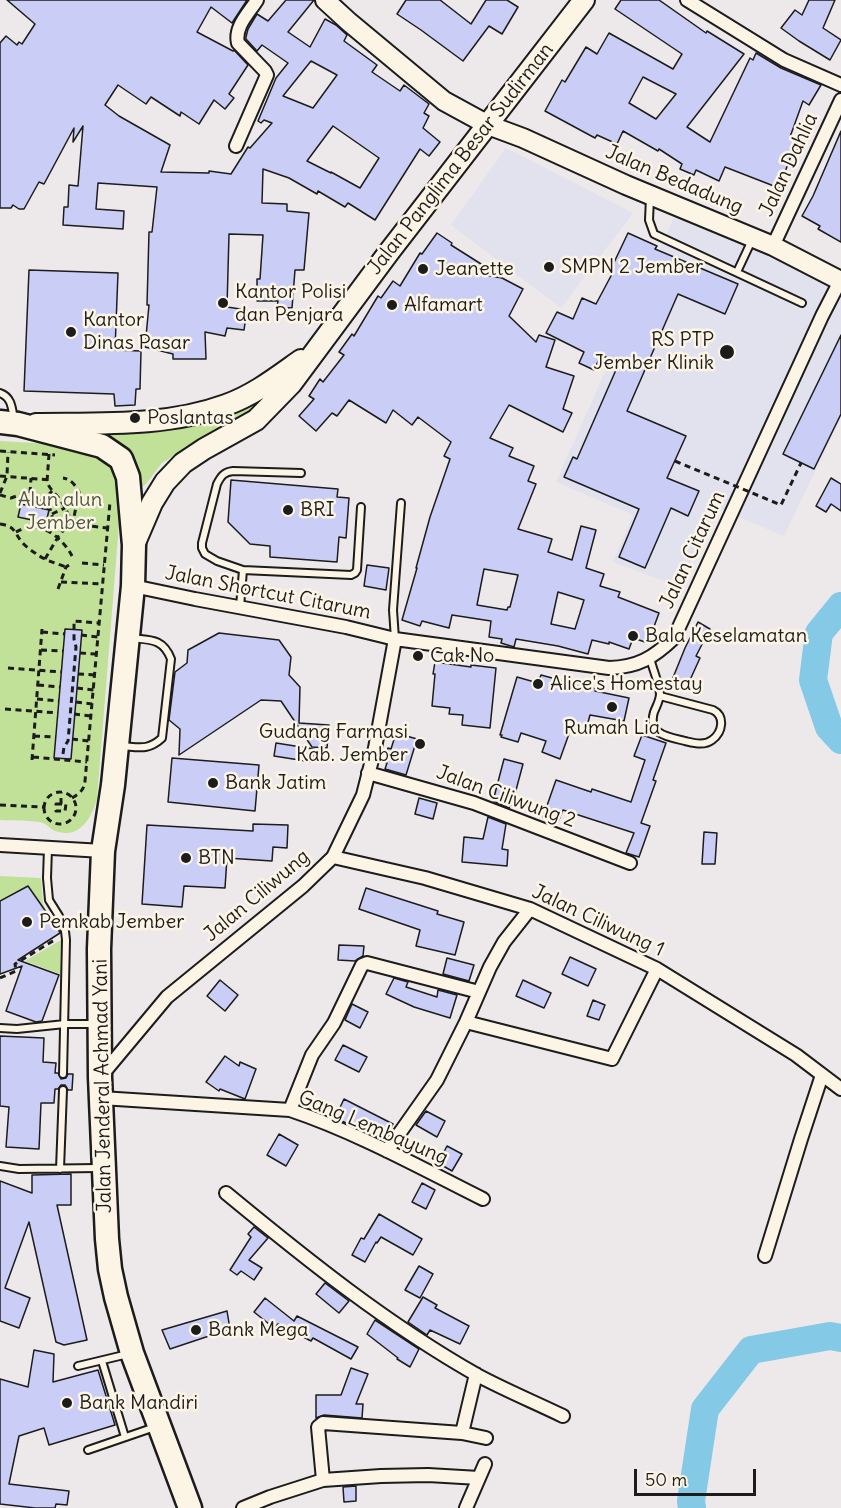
<!DOCTYPE html>
<html>
<head>
<meta charset="utf-8">
<style>
	body { margin:0 }
	#map { position:relative; width:841px; height:1508px; overflow:hidden; background:#ede9ea; font-family:Delius,sans-serif }
	canvas { display:block }
	.scale { position:absolute; left:634px; top:1469px; width:122px; height:27px; box-sizing:border-box; border:3px solid #1c1c1c; border-top:0; padding-left:8px; font-size:18px; line-height:21px; white-space:nowrap; color:#1c1c1c; -webkit-text-stroke:4px #fcf5e5; paint-order:stroke }
</style>
</head>
<body>
<div id="map">
<canvas width="841" height="1508"></canvas>
<div class="scale">50 m</div>
</div>
<script>
const context = document.querySelector('canvas').getContext('2d');
context.lineJoin = 'round';
function fill(path, color) { context.fillStyle = color; context.fill(path, 'evenodd'); }
function trace(path, color, width, dash) { context.strokeStyle = color; context.lineWidth = width; context.lineCap = dash ? 'butt' : 'round'; context.setLineDash(dash || []); context.stroke(path); }
function label(font, color, halo, rows, align = 'center') {
  context.font = font + ' Delius,sans-serif'; context.lineWidth = 5; context.setLineDash([]); context.textBaseline = 'middle'; context.strokeStyle = halo; context.fillStyle = color; for (const [text, x, y, turn = 0] of rows) {
    context.save(); context.translate(x, y); context.rotate((+turn || 0) * Math.PI / 180); context.textAlign = isNaN(turn) ? turn : align; if (halo) context.strokeText(text, 0, 0); context.fillText(text, 0, 0); context.restore();
  }
}
fill(new Path2D(`
	M506,148L633,213L561,308L451,225Z
	M674,217L841,287V417L784,536L716,508L680,587L613,562L633,515L556,482Z`), '#e2e1ee');
fill(new Path2D(`
	M270,393L263,404L168,459L162,463L146,484L143,486L86,429L161,432L231,415L261,399Z
	M0,441L51,444L104,458L115,470L120,485L121,499L97,799C92,817 80,838 59,832C52,831 48,825 43,823C36,820 9,821 0,820Z
	M0,876L41,878L43,903L45,910L27,886L0,901Z
	M61,940L60,974L25,961Z`), '#c1e098');
trace(new Path2D(`
	M841,606L819,633L813,680L829,727L841,740
	M692,1508L691,1501L705,1409L751,1350L830,1336L841,1338`), '#84c9e5', 28);
const building = new Path2D(`
	M7,0H247L232,23L211,7L197,32L233,51L234,50L248,65L229,94L234,98L225,109L214,100L199,124L181,112L180,116L151,97L146,104L118,85L105,105L119,116L170,145L161,172L209,173V171L231,174L248,147L250,148L272,123L264,120L261,123L258,121L276,78L288,63L262,45L257,51L246,39V37L248,29L257,14L268,21L286,0H314L288,32L310,47L325,19L336,25L347,35L344,41L377,65L372,72L400,91L404,85L429,104L424,113L429,116L423,128L440,142L429,156L420,149L375,220L348,203L345,207L318,191L317,194L289,178L263,169L262,203L287,204V211L309,213L304,270H295L292,308L277,307L278,301H257V279H260L263,235L229,234L227,307L247,310L244,330L227,328L225,336L205,332L206,359H173V354L145,347L149,305H147L149,232H152L157,187L98,183L96,209L124,211L123,229L63,225L64,207H68L69,185L78,186L83,126L73,142L74,128L44,184L39,182L24,209H19L13,205L11,208H0V43L6,36L17,45L19,42L22,44L35,24ZM311,61L337,75L313,108L283,96ZM333,126L379,158L360,188L331,172V173L307,161Z
	M406,0H440L471,24L486,0H507L518,7L502,34L489,26L463,61L421,30L397,14Z
	M621,0H659L706,33L707,31L744,54L687,127L710,142L750,58L753,60L756,53L781,68L821,85L809,105L803,101L790,137L801,141L794,158L791,156L779,188L725,167L719,181L696,170L694,175L680,169L682,164L659,149L658,151L623,131L617,144L597,135L595,138L545,111L562,80L565,82L586,47L597,54L609,33L673,69L682,54L615,9ZM643,77L676,94L656,119L629,103Z
	M809,0H835L823,28L841,40L830,60L799,41L781,28L795,10L802,15Z
	M841,131V242L818,229L820,226L802,216L813,196Z
	M437,233L452,243L451,245L489,269L485,275L502,278L523,289L509,316L536,342L539,335L555,340L546,367L574,376L563,409L572,413L563,432L509,405L490,438L513,448L509,456L534,466L528,481L536,484L518,529L552,539L548,552L572,560L581,526L596,530L586,568L604,574L600,586L620,592L618,597L659,613L648,643L633,638L629,649L609,642V644L592,640L588,654L558,646L516,639L514,647L501,643L502,639L489,637L491,621L452,615L449,628L422,621L420,626L402,620L417,568H416L430,517L450,459L444,456L451,442L418,417L412,425L393,410L386,423L349,400L337,416L332,413L316,431L299,416L314,399L309,396L320,379L323,382L344,355L339,352L352,334L354,336L378,296L381,298L393,281L400,286L420,253L422,254ZM484,569L518,575L510,607H508L507,610L477,605ZM558,592L584,600L575,629L551,624Z
	M628,233L657,246L655,249L738,284L725,314L678,294L627,411L686,436L667,478L699,491L688,516L671,508L645,568L619,557L639,509L564,477L573,457L577,459L619,363L601,355L594,370L579,363L584,352L546,333L557,312L573,319L582,298L596,304L612,274L609,273Z
	M29,270L118,273L115,350L141,351L140,389H136L135,405L115,406L114,394L24,391Z
	M841,335V414L814,469L783,454Z
	M831,478L841,484V511L831,504L826,512L816,506Z
	M231,480L338,489L337,497L349,498L346,538L339,537L337,562L270,557V546L250,544L228,522Z
	M21,504L49,510L46,523L18,517Z
	M367,565L389,568L386,590L364,586Z
	M698,622L710,629L696,656L700,658L685,691L670,685L685,648Z
	M65,629L82,630L71,759L54,758Z
	M219,633L279,640L291,657L289,675L300,687L299,723L329,725L327,748L312,747L281,701L261,700L179,755L180,729L169,720L175,672L187,663L188,650Z
	M435,662L471,667V665L496,668L490,728L462,725L463,715L449,714L450,708L432,706L435,674H433Z
	M541,675L563,681V678L584,684L583,685L596,689L595,691L629,698L624,721L590,715L585,734L570,731L560,759L542,752L546,741L521,733L518,742L501,737L502,735H500L517,677L538,683Z
	M396,733L417,739L406,775L385,769L387,763L384,762L388,748L391,749Z
	M642,735L666,743L653,780L656,781L641,823L650,826L639,857L626,853L634,833L563,810L558,822L543,817L556,780L591,792L592,789L631,802L645,760L634,756Z
	M276,743L314,749L312,762L274,756Z
	M172,758L259,765L255,811L168,802Z
	M504,759L523,764L512,805H510L509,808L493,801Z
	M419,798L437,803L433,819L415,814Z
	M488,817L506,824L502,849L508,850L507,866L462,862L464,837L483,839Z
	M253,824L288,825L287,848L273,847L272,861L227,858L225,888L184,886L182,907L142,904L147,825L253,831Z
	M704,832L717,833L715,864H702Z
	M28,886L58,929L60,933L18,960L59,975L42,1021L36,1022L6,1011L22,966L0,974V901Z
	M366,888L438,911L437,914L464,922L455,955L416,946L420,930L359,909Z
	M339,945L364,946L363,956L355,961L338,960Z
	M570,957L596,969L588,986L562,974Z
	M447,958L474,965L469,981L443,974Z
	M394,978L408,982L406,987L437,997L438,990L457,995L450,1018L414,1007L386,994Z
	M220,980L238,995L225,1011L207,996Z
	M523,980L551,993L544,1008L516,996Z
	M593,1000L605,1005L599,1020L587,1016Z
	M352,1004L368,1012L360,1028L345,1020Z
	M0,1036L44,1038L43,1062L56,1063L55,1073H58L61,1079L66,1078L68,1074H73L72,1090H68L65,1085H61L58,1089H55L54,1103H41L39,1149L6,1147L9,1107L0,1106Z
	M343,1045L367,1057L359,1072L335,1060Z
	M225,1056L239,1066L240,1062L256,1069L245,1099L220,1089L219,1091L206,1082Z
	M344,1099L393,1124L384,1140L335,1118Z
	M426,1111L445,1121L437,1137L416,1125Z
	M279,1134L298,1145L286,1166L267,1155Z
	M447,1146L462,1154L452,1171L438,1163Z
	M71,1174V1205H57L87,1340L64,1345L56,1342L29,1222L5,1288L30,1298L19,1328L0,1321V1181L32,1193V1175Z
	M422,1183L435,1190L426,1209L412,1202Z
	M379,1214L422,1239L413,1255L381,1237L377,1243L376,1242L365,1262L352,1255L361,1238L364,1239Z
	M254,1227L268,1238L249,1260L262,1268L254,1280L241,1271L237,1275L230,1270L251,1237L248,1234Z
	M419,1266L433,1274L420,1298L405,1290Z
	M325,1283L349,1301L339,1313L316,1294Z
	M423,1297L437,1305L435,1308L469,1326L460,1344L430,1330L427,1335L408,1322Z
	M265,1298L294,1321L297,1316L358,1347L351,1359L313,1338L311,1341L278,1324L274,1328L254,1312Z
	M227,1311L230,1329L170,1349L162,1330Z
	M375,1320L419,1349L410,1367L397,1359L398,1358L367,1334Z
	M34,1350L54,1354L53,1382L98,1370L115,1425L49,1445L44,1428L19,1436L9,1484L69,1491L67,1505L56,1504L55,1508H35L0,1504V1379L28,1387Z
	M351,1368L368,1374L356,1404H363L362,1418L324,1415L316,1418V1395H341Z
	M356,1486V1501L344,1502L343,1487Z`);
fill(building, '#cacef6');
trace(building, '#1c1c1c', 1.5);
const lane = new Path2D(`
	M650,198L649,220L654,234L802,303
	M737,272L752,240
	M0,393C12,397 12,409 14,420
	M301,473L233,471C224,472 221,476 217,484L202,543V548L205,554L217,561L243,570L351,575L355,573L357,570L361,507
	M240,607L243,570
	M395,639L393,610L401,503
	M650,658C653,670 659,683 660,694C660,700 656,707 654,712C647,735 669,737 685,741C694,743 704,746 712,740C723,732 725,716 713,710L660,696
	M121,746C139,747 148,751 162,738L171,659C163,638 150,640 131,638
	M48,848L47,878L49,900L59,916L65,931L66,940L63,1074
	M0,1028L17,1029L65,1024H95
	M0,1166L19,1169L98,1168
	M60,1169L63,1090
	M102,1361L125,1437
	M78,1366L128,1354
	M88,1450L155,1427`);
const street = new Path2D(`
	M687,0L784,60L841,85
	M236,146L267,75L265,71L238,43C234,27 249,13 257,0
	M773,246L841,100
	M133,586L195,599L346,627L395,639L609,668C638,667 653,658 674,638L822,316L840,281
	M368,773L474,803L630,863
	M0,845L103,851
	M333,857L425,878L530,909L657,969L796,1055L841,1089
	M466,1022L612,1059L657,969
	M101,1076L167,997L303,886L333,857L363,795L375,748L395,639
	M101,1098L290,1110C356,1132 421,1168 483,1199
	M290,1110L312,1055L334,1023L362,965L367,963L479,992
	M387,1151L437,1080L466,1022L490,967L504,942L530,909
	M226,1193C306,1259 387,1324 477,1375C505,1390 534,1402 563,1416
	M765,1256L801,1139L822,1075
	M462,1433L476,1374
	M323,1480L318,1427L323,1423L462,1433L486,1438
	M243,1508L270,1497L323,1480L381,1476L428,1475L479,1478
	M466,1508L485,1464`);
const secondary = new Path2D(`
	M325,0L349,22L444,101L488,125L523,138L626,185L773,246L841,281`);
const primary = new Path2D(`
	M36,424C99,423 166,427 226,405C254,395 277,377 301,360
	M134,545L152,503L165,482L183,463L204,449L256,420L291,384L389,252L584,0`);
const highway = new Path2D(`
	M0,422L18,424L102,446L121,459L128,477L134,545L133,586L113,785L103,851L99,949L100,1077L107,1239L110,1269L116,1297L132,1353L190,1508`);
trace(lane, '#1c1c1c', 10);
trace(street, '#1c1c1c', 16);
trace(secondary, '#1c1c1c', 22);
trace(primary, '#1c1c1c', 24);
trace(highway, '#1c1c1c', 27);
trace(new Path2D(`
	M0,451L55,455
	M49,454L47,482C50,490 57,495 61,501C64,505 66,510 68,514C77,527 93,526 107,528
	M0,476L51,480
	M0,493L7,476L8,452
	M30,493L31,478
	M0,495L11,498L25,493L33,495L50,509L58,537
	M42,502L52,491
	M52,514L65,508
	M0,524C14,526 13,530 21,541C24,545 30,550 35,553C44,560 55,563 66,567
	M16,532C20,530 25,527 30,527C47,525 65,542 72,556
	M45,559L58,537L74,517L79,492C76,486 71,479 63,478
	M82,563L104,565
	M61,582L103,584
	M58,589L66,567L69,565
	M42,632L65,634
	M81,635L98,637
	M41,650L63,651
	M80,653L96,654
	M8,668L61,672
	M78,674L95,675
	M38,685L60,687
	M77,688L94,690
	M37,699L59,701
	M76,702L92,704
	M5,709L58,713
	M74,714L91,716
	M34,736L56,737
	M72,739L89,741
	M63,754L64,747L68,741L76,647L74,639V621L99,623
	M33,757L87,762
	M32,760L42,629
	M44 808a16 16 0 1 1 32 0a16 16 0 1 1-32 0Z
	M72,798C80,793 84,790 85,781L110,502
	M56,804H66L65,811H56Z
	M61,804V792
	M0,805L44,807
	M0,978L16,971L15,964L56,939`), '#1c1c1c', 3, [6, 4.5]);
trace(lane, '#fcf5e5', 6);
trace(street, '#fcf5e5', 12);
trace(secondary, '#fcf5e5', 18);
trace(primary, '#fcf5e5', 20);
trace(highway, '#fcf5e5', 22);
trace(new Path2D(`
	M675,461L781,505L801,463`), '#1c1c1c', 3, [6, 4.5]);
for (const [x, y, r, color] of [
	[549,267,6,"#1c1c1c"],
	[423,269,6,"#1c1c1c"],
	[223,303,6,"#1c1c1c"],
	[392,305,6,"#1c1c1c"],
	[71,332,6,"#1c1c1c"],
	[727,352,8,"#1c1c1c"],
	[135,418,6,"#1c1c1c"],
	[288,510,6,"#1c1c1c"],
	[633,636,6,"#1c1c1c"],
	[418,656,6,"#1c1c1c"],
	[538,684,6,"#1c1c1c"],
	[612,707,6,"#1c1c1c"],
	[420,744,6,"#1c1c1c"],
	[213,783,6,"#1c1c1c"],
	[186,858,6,"#1c1c1c"],
	[27,922,6,"#1c1c1c"],
	[196,1330,6,"#1c1c1c"],
	[67,1403,6,"#1c1c1c"]
]) { const dot = new Path2D(); dot.arc(x, y, r, 0, 2 * Math.PI); context.fillStyle = color; context.fill(dot); trace(dot, '#fcf5e5', 2); }
label('20px', '#1c1c1c', '#fcf5e5', [
	["Jalan Panglima Besar Sudirman",461,159,-52],
	["Jalan Dahlia",789,165,-65],
	["Jalan Bedadung",674,180,23],
	["Jalan Citarum",693,550,-65],
	["Jalan Shortcut Citarum",268,593,11],
	["Jalan Ciliwung 2",506,797,20],
	["Jalan Ciliwung",257,896,-40],
	["Jalan Ciliwung 1",598,921,25],
	["Jalan Jenderal Achmad Yani",103,1086,-91],
	["Gang Lembayung",373,1128,23]
]);
label('20px', '#1c1c1c', '#fcf5e5', [
	["SMPN 2 Jember",561,267],
	["Jeanette",435,269],
	["Kantor Polisi",235,292],
	["dan Penjara",235,315],
	["Alfamart",404,305],
	["Kantor",83,320],
	["Dinas Pasar",83,343],
	["RS PTP",714,340,"right"],
	["Jember Klinik",714,363,"right"],
	["Poslantas",147,418],
	["BRI",300,510],
	["Bala Keselamatan",645,636],
	["Cak No",430,656],
	["Alice's Homestay",550,684],
	["Rumah Lia",612,728,"center"],
	["Gudang Farmasi",408,732,"right"],
	["Kab. Jember",408,755,"right"],
	["Bank Jatim",225,783],
	["BTN",198,858],
	["Pemkab Jember",39,922],
	["Bank Mega",208,1330],
	["Bank Mandiri",79,1403]
], 'left');
label('20px', '#4e5741', '#fcf5e5', [
	["Alun alun",60,500],
	["Jember",60,523]
]);
</script>
</body>
</html>
